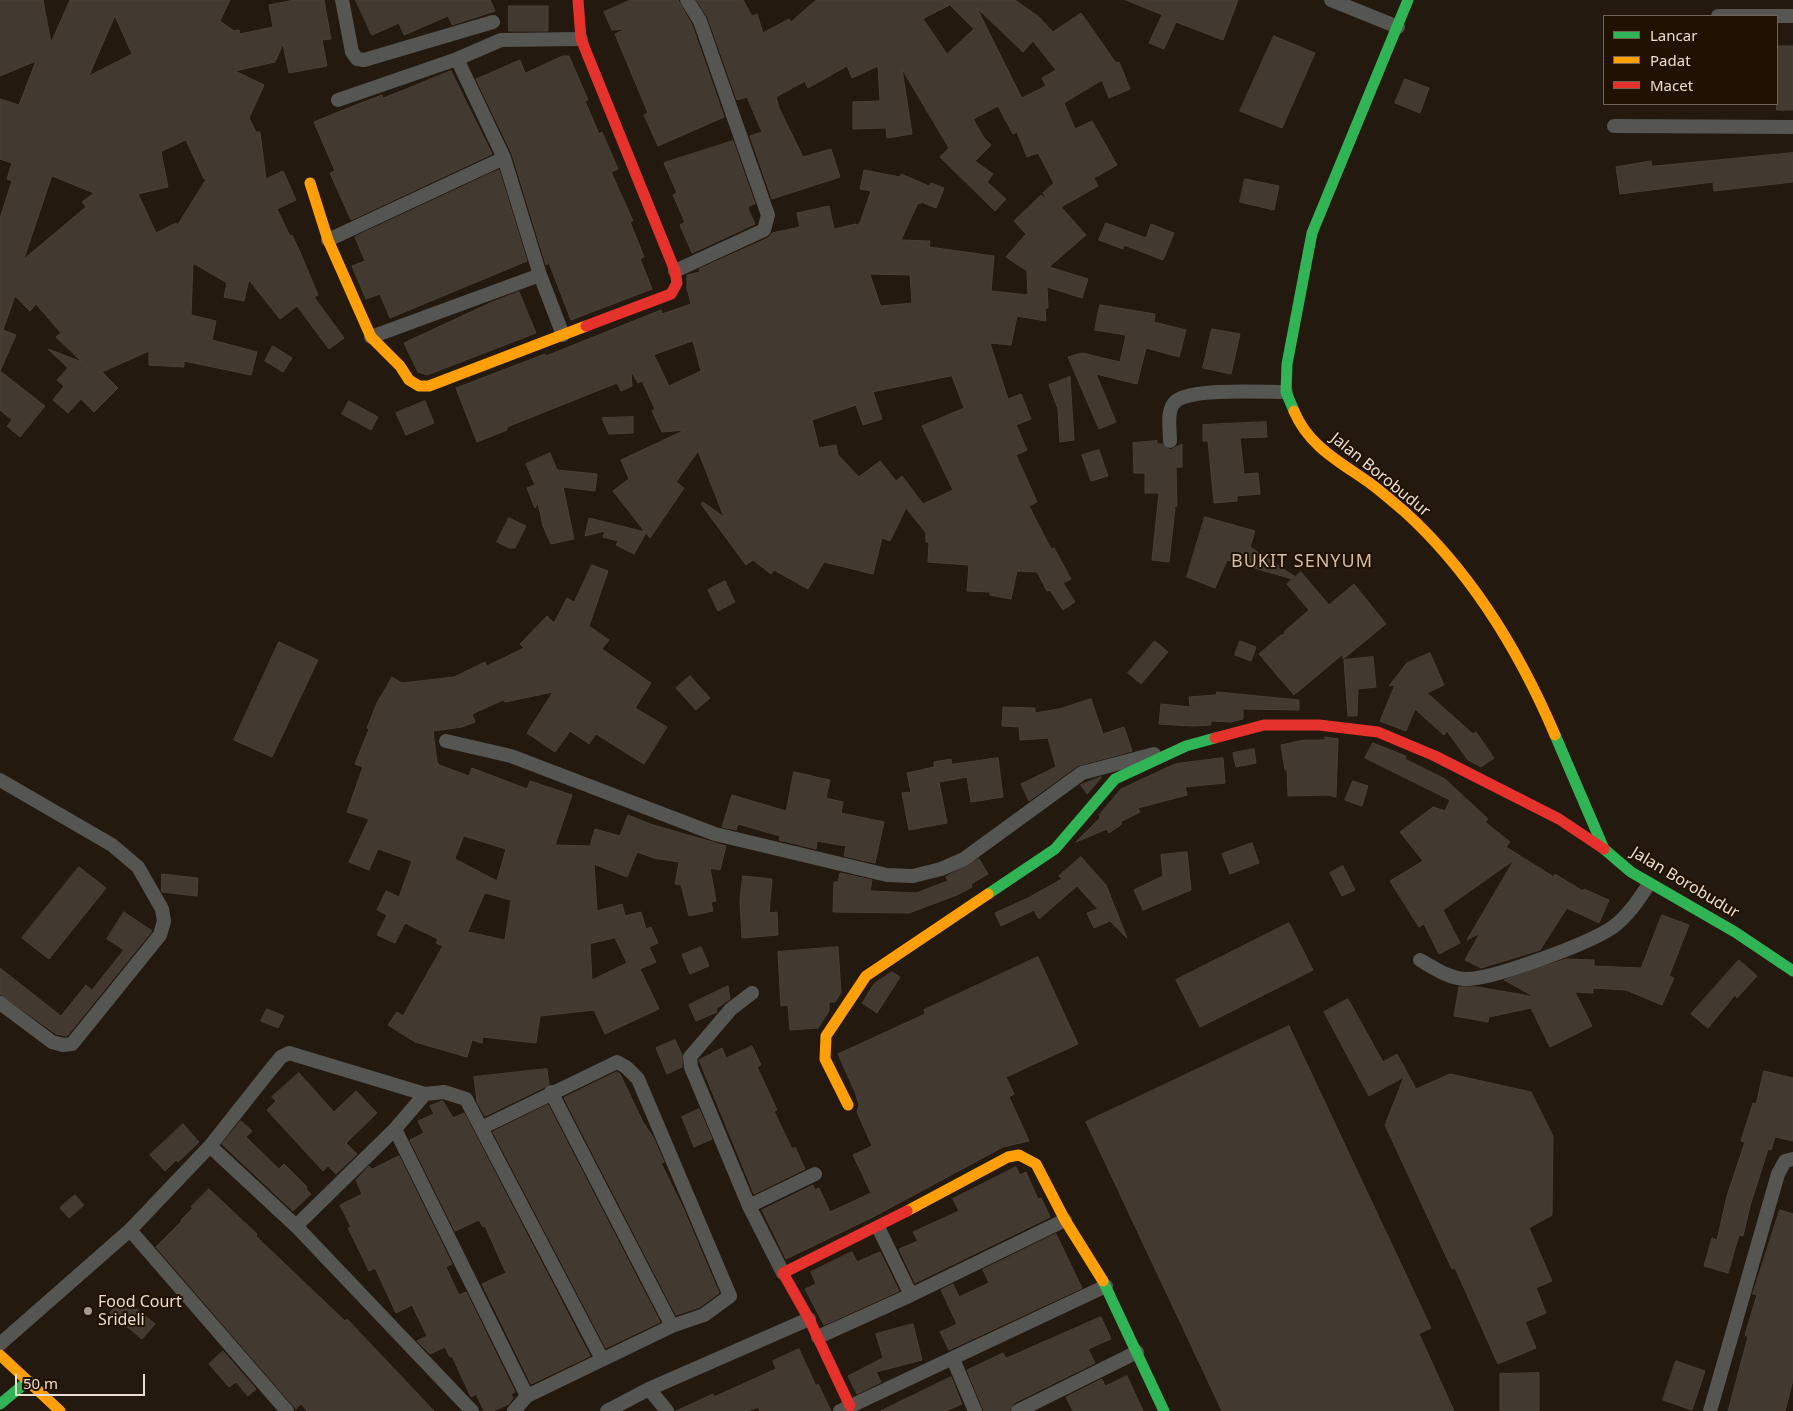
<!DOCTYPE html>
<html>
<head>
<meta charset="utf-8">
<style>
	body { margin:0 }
	#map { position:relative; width:1793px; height:1411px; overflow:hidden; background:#23190f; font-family:"Noto Sans",sans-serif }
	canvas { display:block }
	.legend { position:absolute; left:1603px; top:15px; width:175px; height:90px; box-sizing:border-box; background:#211101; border:1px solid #716355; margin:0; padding:6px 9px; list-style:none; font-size:15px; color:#eaded2 }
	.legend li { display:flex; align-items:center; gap:10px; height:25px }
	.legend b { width:25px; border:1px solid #716355 }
	.scale { position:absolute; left:15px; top:1374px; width:130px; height:22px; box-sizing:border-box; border:2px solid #eaded2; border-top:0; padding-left:6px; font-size:15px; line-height:18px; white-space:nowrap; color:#eaded2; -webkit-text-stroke:4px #211101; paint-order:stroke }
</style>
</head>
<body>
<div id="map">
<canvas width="1793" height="1411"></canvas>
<ul class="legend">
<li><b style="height:6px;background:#30b455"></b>Lancar</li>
<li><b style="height:6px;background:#ff9f0a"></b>Padat</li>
<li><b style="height:6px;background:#e5322d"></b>Macet</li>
</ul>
<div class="scale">50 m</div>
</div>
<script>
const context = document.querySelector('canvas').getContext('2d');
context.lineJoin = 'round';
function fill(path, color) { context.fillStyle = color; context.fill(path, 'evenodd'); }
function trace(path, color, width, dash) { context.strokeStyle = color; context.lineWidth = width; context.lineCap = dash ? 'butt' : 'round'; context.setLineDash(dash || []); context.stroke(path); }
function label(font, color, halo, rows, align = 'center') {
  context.font = font + ' "Noto Sans",sans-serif'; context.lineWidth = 4; context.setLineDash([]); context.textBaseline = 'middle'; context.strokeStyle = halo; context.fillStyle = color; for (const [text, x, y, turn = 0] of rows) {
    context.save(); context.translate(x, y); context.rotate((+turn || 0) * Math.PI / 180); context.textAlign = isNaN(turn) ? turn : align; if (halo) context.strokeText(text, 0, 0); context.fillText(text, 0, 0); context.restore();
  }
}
const building = new Path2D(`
	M0,0H43L51,43L70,0H230L220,21L234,31L239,30L240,34L273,27L269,5L294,0H324L331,39L322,40L327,66L289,73L283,44L275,62L235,71L264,85L249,118L256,132H260L266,179L283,171L296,200L277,209L290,236L292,235L300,252L318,295L314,297L344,338L329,349L297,306L280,319L249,280L244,301L224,297L227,283L193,263L191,315L216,321L212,340L257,352L251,375L184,361V367L149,365V351L102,372L118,388L94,412L81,399L68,413L53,400L64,386L57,380L68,368L48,349L82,362L56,337L61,333L36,304L30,311L15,296L3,330L16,335L0,371L45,406L20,437L7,426L12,420L0,410V218L12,181L7,179L12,163L0,159V99L19,105L36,61L0,76ZM115,16L132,54L89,76ZM186,140L204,179L207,178L177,226L176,223L156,233L138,194L168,187L161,152ZM52,176L94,193L82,202L86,207L24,259Z
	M356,0H490L495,11L452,25L448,16L404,35L399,23L372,35Z
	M631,0H678L692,25L724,117L658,146L644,115L648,113L615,34L626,29L612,30L604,12Z
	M697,0H743L752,16L757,14L763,33L789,19L791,22L816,0H1015L1039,17L1053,32L1081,13L1116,63L1119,62L1130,89L1109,98L1102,80L1064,103L1075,129L1092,121L1117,165L1094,178L1098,186L1061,207L1086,235L1049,267L1088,279L1082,298L1047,287L1048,308H1045L1046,321L1017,316L1011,345L990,343L1008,399L1021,394L1031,419L1016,425L1027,450L1016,455L1037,502L1029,506L1051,549L1054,548L1071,579L1063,583L1075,602L1063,610L1050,590L1047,591L1037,572L1017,571L1011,599L990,595V592L967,591L969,565L928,562L929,542H926V533L906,508L890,541L882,538L873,574L824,562L808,589L774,570L771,574L753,560L746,565L701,504L703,502L724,517L698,451L676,482L684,488L650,538L646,533L634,554L616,545L618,541L603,537L605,531L585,536L589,518L645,532L613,491L629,479L621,460L685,430L662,432L652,411L655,409L642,381L638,383L631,371L632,386L621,391L617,383L507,427V430L477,442L456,388L545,354L546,356L661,310L662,314L691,304L687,288V275L700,272L699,269L768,238L772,233L800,227L797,213L829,206L834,229L856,224V226L860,223L871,191L860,189L864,170L900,177L901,174L929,186L931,183L944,188L936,208L921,202L920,204L918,203L901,240L930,241L929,247L994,256L991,291L1028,295L1027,271L1006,257L1026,234L1014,221L1041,195L1047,201L1043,193L1054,183L1038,153L1027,157L1017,132L1013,134L998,106L973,119L984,138L991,145L975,161L993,174L987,182L1006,199L995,211L940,157L949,148L902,69L912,134L887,138L886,128L853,129V102L880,101L878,66L852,78L847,66L808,88L805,81L776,97L779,108L803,157L831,149L840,177L772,199L750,136L762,132L747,97L737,100L708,18ZM950,5L974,29L947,54L923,19ZM977,8L1023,52L1033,41L1056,70L1042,78L1046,86L1022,98ZM870,274L910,275L912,303L881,306ZM693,341L701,371L669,386L654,355ZM952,376L964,408L922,426L953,490L923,504L902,476L896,481L880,461L859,477L838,455L836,445L819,448L812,420L856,405L863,425L882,419L873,392Z
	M1126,0H1238L1223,40L1176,22L1164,49L1149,43L1162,15Z
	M509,6H548V31H509Z
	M1274,36L1315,53L1282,128L1240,111Z
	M1777,46H1793V110H1777Z
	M563,56H569L588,100L585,101L599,134L602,132L618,169L611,172L633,221L630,222L644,257L640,259L652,289L571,320L549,263L546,265L512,154L476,79L520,60L525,73Z
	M451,71L492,154L351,220L330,173L335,171L314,122L348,108L382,95L383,98Z
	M1405,79L1429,88L1420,113L1395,103Z
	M733,141L755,204L749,206L748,209L755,224L692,253L680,225L685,222L673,195L677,193L664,163Z
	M1793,153V182L1714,191L1713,182L1620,194L1616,167L1651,161L1652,166Z
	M499,170L527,261L390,318L380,294L366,299L352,266L365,261L355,237Z
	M1245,179L1279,186L1274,210L1240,202Z
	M1106,223L1146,238L1151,224L1174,233L1163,260L1124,245L1123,249L1099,240Z
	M519,292L536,333L427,375L418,372L404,343L490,303Z
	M1100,305L1155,314L1154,322L1186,330L1179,357L1146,348L1137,384L1096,374L1116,422L1099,429L1068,357L1082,353L1120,362L1126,335L1095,330Z
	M1212,329L1240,334L1231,374L1203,368Z
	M273,346L292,358L283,372L265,361Z
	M1070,377L1074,440L1060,442L1058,409L1049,385Z
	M349,401L378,417L371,430L342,414Z
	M425,401L434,423L406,435L396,413Z
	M633,417V433L609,434L602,418Z
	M1266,422L1267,437L1240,438L1244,474L1258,473L1260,494L1237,496V501L1214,503L1208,441H1203V425Z
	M1157,441V444H1162L1170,450L1182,444V467H1176L1177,506L1171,507L1175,508L1169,562L1152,560L1159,493H1145V473H1134L1133,443Z
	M1099,450L1108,476L1091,481L1082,455Z
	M550,453L557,470L597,474L595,491L563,487L574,539L551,544L543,526L538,503L535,508L527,488L535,485L526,464Z
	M1205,517L1255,531L1250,547L1294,576L1292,579L1227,560L1215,588L1187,577Z
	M509,518L526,526L515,548H509L497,542Z
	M592,565L608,571L589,626L609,640L602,649L651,683L635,708L667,727L644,764L596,734L589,744L570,731L555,752L527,733L553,692L505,702L503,700L472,714L475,722L462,727L433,731L437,762L439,765L469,776L472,768L527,789L530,781L572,795L555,845L590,846L595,829L620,836L628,815L650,824L726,846L720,870L710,868L716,901L711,902L713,911L689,916L681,885L675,884L679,862L654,858L637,852L627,877L594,864L597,911L622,904L625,916L641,912L646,929L651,927L658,943L649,947L656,962L640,969L659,1009L605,1034L594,1010L540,1016L536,1043L483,1037L482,1043L472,1040L467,1057L415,1042L388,1025L397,1012L403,1016L443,946L436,943L438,939L405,923L395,943L377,935L387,915L377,910L386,891L399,897L412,861L378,849L369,870L349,862L369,819L347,812L363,767L355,764L369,729L367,728L377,703L392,677L402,683L454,677L485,662L487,666L524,648L520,644L547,616L554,623L567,598L574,602ZM464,836L506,849L497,881L455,859ZM485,893L511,900L505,940L468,932ZM615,938L627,963L592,980L590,944Z
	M1301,572L1329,605L1354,584L1386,624L1343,659V654L1294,695L1259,654L1281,635H1284L1285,631L1309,610L1287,584Z
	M725,581L735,602L718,611L708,590Z
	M1155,641L1168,652L1141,684L1128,673Z
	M1240,641L1256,647L1251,661L1235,655Z
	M279,642L318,660L272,757L234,740Z
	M1430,653L1444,685L1427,693L1473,734L1476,732L1494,758L1481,767L1468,760L1447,731L1444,735L1415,709L1406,731L1380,721L1395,685L1389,686L1407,663Z
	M1373,657L1376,687L1358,689L1357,716H1348L1344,660Z
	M690,676L710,698L696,710L676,688Z
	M1217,692L1299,700V710L1243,709V719L1231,722L1211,721V725L1192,726L1159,724L1161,704L1190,707L1189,697L1216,695Z
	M1091,699L1103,734L1124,727L1132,751L1077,766L1029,801L1021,784L1056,767L1048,738L1020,740L1019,727L1002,726L1003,707L1035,708V713L1059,709Z
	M1325,737L1338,739L1336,797L1328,795L1288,796L1287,769L1285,770L1281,745L1304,740H1325Z
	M1373,743L1406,756L1405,759L1445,779L1488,819L1485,822L1510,842L1506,847L1554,877L1555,874L1583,891L1584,889L1609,900L1599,923L1567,908L1540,950L1481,968L1465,960L1480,933L1467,940L1514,860L1443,910L1460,943L1439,954L1424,924L1419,927L1390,881L1423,861L1400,832L1433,807L1445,811L1450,800L1365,758Z
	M1254,749L1256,763L1236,767L1233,753Z
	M998,758L1003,797L971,802L967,777L939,782L947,823L909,830L902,793L911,792L907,773L934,767V762L951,759L952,764Z
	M1223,758L1225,783L1185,787L1187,795L1138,808L1140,812L1120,822L1122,824L1109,833L1107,829L1076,842L1100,818L1099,815L1121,789L1175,764Z
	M794,772L830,780L826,798L843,802L841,813L884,822L875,863L844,856L846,846L817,841L816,849L779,840L780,836L738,824L736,830L722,827L732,795L786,811Z
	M1101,777V778L1087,794L1081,785Z
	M1353,781L1368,786L1362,806L1345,800Z
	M1252,843L1259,863L1230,874L1222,854Z
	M1187,852L1191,890L1143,910L1134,890L1163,876L1161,855Z
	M1081,857L1106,885L1127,938L1110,921L1094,928L1087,913L1098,909L1077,886L1039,919L1034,910L1001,926L995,913L1028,898L1062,879L1059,876Z
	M979,859L988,874L971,884L972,887L957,895L909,913L833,912L834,882H838L840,873L872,880L870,891L916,893L948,881L946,877Z
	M1343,866L1355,890L1342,896L1330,873Z
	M79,867L106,888L49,959L22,938Z
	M162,874L198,878L197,896L162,892Z
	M743,876L772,879L769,913L777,912L778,935L742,938L740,901Z
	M124,912L152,931L67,1036L56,1034L0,994V968L61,1016L86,985L92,990L124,950L107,939Z
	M1662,915L1689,925L1669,976L1674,978L1662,1005L1626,990L1593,988V993L1575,992L1592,1026L1550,1047L1531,1008L1489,1017L1488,1022L1454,1016L1459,987H1478L1535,997L1504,980L1566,959L1594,960V966L1641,968Z
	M1289,923L1313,970L1200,1027L1176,980Z
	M701,947L709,966L690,974L682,955Z
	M838,947L841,993L835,1002H829V1011L818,1028L790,1030L788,1005L781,1006L778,952Z
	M1038,957L1078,1044L1006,1077L1014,1094L1009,1097L1029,1141L1003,1147L873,1217L786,1259L762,1210L813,1185L815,1190L819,1188L830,1212L871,1193L853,1155L872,1146L857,1112L859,1105L855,1092L838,1054L925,1014L924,1010Z
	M1739,960L1757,976L1737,998L1735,995L1708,1028L1691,1014Z
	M892,972L900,977L877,1013L862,1003L874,984Z
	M728,986L730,999L716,1009L717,1012L696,1021L689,1005Z
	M1348,999L1383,1062L1397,1054L1416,1089L1450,1074L1531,1092L1553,1136L1552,1215L1529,1228L1552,1281L1536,1288L1546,1313L1525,1322L1536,1348L1498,1364L1455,1268L1452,1269L1385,1125L1404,1077L1369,1096L1324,1012Z
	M267,1009L284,1016L278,1028L261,1021Z
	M1289,1026L1431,1328L1419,1334L1454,1411H1222L1086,1122Z
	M675,1040L682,1055V1067L667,1074L656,1048Z
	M752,1046L761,1065L757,1067L777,1110L774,1111L792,1149L795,1147L805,1169L754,1194L699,1060L722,1048L726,1058Z
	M547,1069L549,1084L543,1088L485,1116L477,1102L474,1077Z
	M1764,1071L1793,1078V1141L1775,1137L1771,1150L1768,1149L1750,1206L1743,1236L1739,1235L1728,1273L1704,1266L1712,1238L1717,1240L1727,1196L1745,1142L1741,1141L1753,1103L1756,1104Z
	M617,1072L620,1074L643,1122L653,1137L664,1162L661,1163L683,1208L719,1293L700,1307L676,1315L564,1098Z
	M299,1073L334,1112L356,1091L377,1113L346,1143L357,1154L336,1174L328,1166L323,1171L267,1110L276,1101L272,1097Z
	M443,1101L453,1118L464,1113L590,1356L531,1384L482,1284L506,1273L485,1226L483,1227L479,1220L455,1231L410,1140L424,1133L418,1121L434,1114L430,1106Z
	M548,1105L660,1322L606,1348L493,1132Z
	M699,1109L712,1139L694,1147L682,1117Z
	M241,1121L252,1131L246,1137L279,1169L284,1164L307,1187L306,1189L311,1194L293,1211L222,1144Z
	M183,1124L199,1142L178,1162L176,1160L165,1171L150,1155Z
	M399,1156L452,1264L446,1267L459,1295L466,1292L515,1392L511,1394L513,1398L509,1404L493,1411H484L476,1394L471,1397L452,1356L450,1357L445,1347L430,1354L417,1341L427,1336L412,1305L396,1313L375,1268L369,1271L348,1228L351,1227L340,1205L362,1194L356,1180L369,1166L372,1169Z
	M1016,1167L1020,1175L1026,1172L1038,1199L1041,1198L1050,1217L915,1283L899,1249L918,1241L913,1232L959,1211L953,1199Z
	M209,1189L257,1234L256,1236L262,1242L260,1245L263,1243L345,1321L347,1319L434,1411H307L301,1404L296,1409L156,1247L182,1221L181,1220L193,1208L191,1207Z
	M75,1195L84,1205L69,1218L60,1208Z
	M1780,1210L1793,1214V1380L1785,1411H1728L1748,1337L1745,1335L1757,1295L1753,1294Z
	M1056,1234L1082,1288L949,1350L940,1332L957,1324L941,1290L953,1284L959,1297L989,1283L983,1270Z
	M852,1252L857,1262L880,1252L899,1291L824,1325L805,1289L816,1284L811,1272Z
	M123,1298L155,1324L142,1339L110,1313Z
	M1101,1317L1111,1339L1088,1349L1095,1363L1014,1403L1009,1411H984L967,1370L1003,1353L1006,1358Z
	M913,1324L922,1360L876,1372L881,1382L857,1394L848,1376L883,1358L876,1334Z
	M799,1349L816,1386L818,1384L831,1411H760L758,1407L748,1411H676L713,1394L714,1397L776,1369L773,1361Z
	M223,1351L256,1389L248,1396L236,1382L229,1387L209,1364Z
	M1676,1361L1705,1371L1692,1410L1663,1400Z
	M1539,1373V1411H1500V1374Z
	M1127,1376L1143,1411H1073L1066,1397L1102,1379L1105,1386Z
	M951,1377L962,1404L946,1411H881Z`);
fill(building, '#423930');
trace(building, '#494038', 1);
trace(new Path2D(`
	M342,0L352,52L357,59L364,60L493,22
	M1331,0L1398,27
	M1718,16H1793
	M457,59L504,158L540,275L563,335
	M338,100L457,59L501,40L581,39
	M1614,126L1793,127
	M328,240L504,158
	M675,271L764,230L768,215L700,21L687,0
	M371,337L540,275
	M1170,441C1170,429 1166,409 1176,401C1193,388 1263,392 1286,392
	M446,741L511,756L715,834L887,875L913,876L941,869L964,859L1082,773L1154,754
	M0,780L112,845L138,867L162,909L164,921L160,935L72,1044L63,1045L52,1042L0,1003
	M1420,960C1434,968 1448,978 1465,979C1492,980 1590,943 1613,927C1628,916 1639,899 1649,884
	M752,993L731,1009L690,1057L691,1067L749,1206L783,1273
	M551,1092L672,1326
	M483,1127L617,1062L626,1067L638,1079L730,1296L704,1315L672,1326L527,1396L514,1411
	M395,1129L527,1396
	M210,1146L271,1069L281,1057L289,1053L425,1094
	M749,1206L815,1174
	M296,1226L395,1129L425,1094L444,1092L466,1099L602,1359
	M878,1227L911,1295
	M130,1230L287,1411
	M818,1337L911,1295L1065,1220
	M0,1344L130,1230L210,1146L296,1226L472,1411
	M953,1359L975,1411
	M607,1411L649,1389
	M667,1411L649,1389L809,1319
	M840,1411L1106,1286
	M1018,1411L1137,1352
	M1710,1411L1778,1174L1785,1161L1793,1159`), '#555551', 14);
trace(new Path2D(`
	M1294,411L1286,392L1287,364L1312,233L1408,0
	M1555,735L1604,849L1631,872L1735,932L1793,971
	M988,894L1055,849L1115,779L1186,746L1215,738
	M1103,1281L1164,1411
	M0,1404L28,1381`), '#30b455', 11);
trace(new Path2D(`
	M310,183L328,240L371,337L400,366L409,380L419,386H429L586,326
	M1294,411C1308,445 1338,461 1367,481C1380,490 1393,502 1405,512C1472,573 1520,653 1555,735
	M848,1105L825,1059L826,1036L866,976L988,894
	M907,1211L1008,1157L1019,1155L1036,1164L1065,1220L1103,1281
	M0,1355L60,1411`), '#ff9f0a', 11);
trace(new Path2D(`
	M578,0L581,39L675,271L677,283L671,294L586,326
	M1215,738L1264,725H1319L1378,732L1435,756L1559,819L1604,849
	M850,1406L809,1319L783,1273L907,1211`), '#e5322d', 11);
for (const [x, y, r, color] of [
	[88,1311,5,"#a4998e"]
]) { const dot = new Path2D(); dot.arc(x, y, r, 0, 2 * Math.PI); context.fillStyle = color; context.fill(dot); trace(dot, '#211101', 2); }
label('16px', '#eaded2', '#211101', [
	["Jalan Borobudur",1380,475,39],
	["Jalan Borobudur",1685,883,31]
]);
label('16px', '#eaded2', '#211101', [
	["Food Court",98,1302],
	["Srideli",98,1320]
], 'left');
context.letterSpacing = '1px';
label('18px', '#d5bda7', '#211101', [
	["BUKIT SENYUM",1302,562]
]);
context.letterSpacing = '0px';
</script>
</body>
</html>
